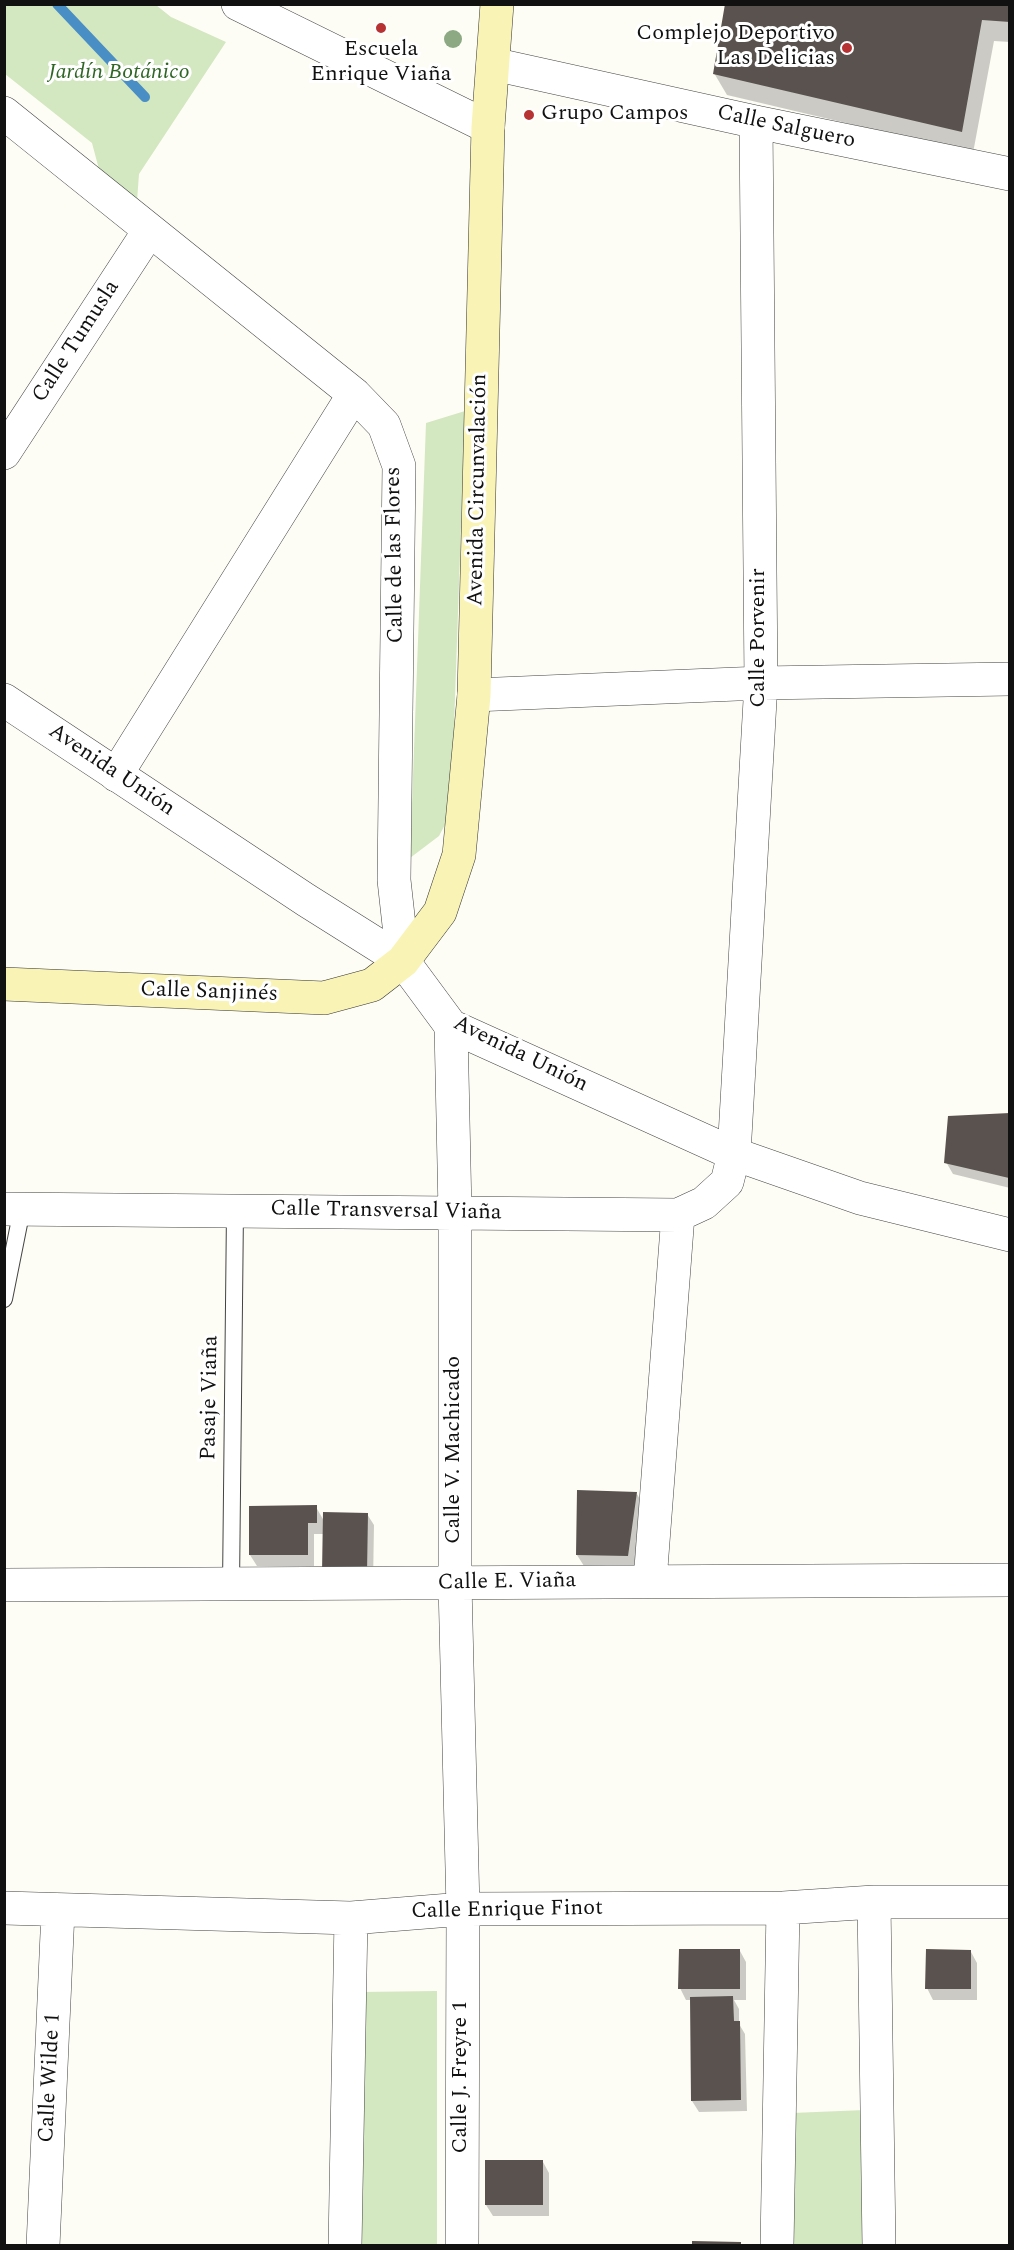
<!DOCTYPE html>
<html>
<head>
<meta charset="utf-8">
<style>
	body { margin:0 }
	#map { position:relative; width:1014px; height:2250px; overflow:hidden; background:#fefdf5; font-family:Spectral,serif }
	canvas { display:block }
	.frame { position:absolute; inset:0; border:6px solid #111; pointer-events:none }
</style>
</head>
<body>
<div id="map">
<canvas width="1014" height="2250"></canvas>
<div class="frame"></div>
</div>
<script>
const context = document.querySelector('canvas').getContext('2d');
context.lineJoin = 'round';
function fill(path, color) { context.fillStyle = color; context.fill(path, 'evenodd'); }
function trace(path, color, width, dash) { context.strokeStyle = color; context.lineWidth = width; context.lineCap = dash ? 'butt' : 'round'; context.setLineDash(dash || []); context.stroke(path); }
function label(font, color, halo, rows, align = 'center') {
  context.font = font + ' Spectral,serif'; context.lineWidth = 6; context.setLineDash([]); context.textBaseline = 'middle'; context.strokeStyle = halo; context.fillStyle = color; for (const [text, x, y, turn = 0] of rows) {
    context.save(); context.translate(x, y); context.rotate((+turn || 0) * Math.PI / 180); context.textAlign = isNaN(turn) ? turn : align; if (halo) context.strokeText(text, 0, 0); context.fillText(text, 0, 0); context.restore();
  }
}
fill(new Path2D(`
	M4,5H156L171,17L226,42L139,174L137,201L100,173L92,143L5,74Z
	M465,411L451,813L439,836L410,858L426,423Z
	M437,1991V2245H361V1992Z
	M865,2110L867,2245L791,2246L792,2113Z`), '#d3e7c0');
fill(new Path2D(`
	M1010,4V42L994,41L973,153L727,95L714,73Z
	M1010,1115V1188L953,1174L946,1162Z
	M637,1494L643,1505L634,1567L584,1566L577,1555Z
	M316,1507L324,1521L367,1514L374,1525L373,1584L324,1534H314V1566H257L250,1555V1508Z
	M740,1951L746,1962V2000H734L739,2009V2024L745,2034L747,2111L699,2112L692,2101L691,2000H686L680,1988Z
	M971,1952L977,1963V2000H933L927,1988Z
	M486,2162H543L549,2173V2216H493L486,2205Z`), '#0003');
trace(new Path2D(`
	M57,4L145,97`), '#498ec4', 10);
fill(new Path2D(`
	M725,4H1010V22L982,20L962,132L713,74Z
	M1010,1113L1009,1178L944,1163L948,1116Z
	M577,1490L637,1492L628,1556L576,1555Z
	M317,1505V1523H308V1555H249V1506Z
	M323,1512L368,1513L367,1573H322Z
	M679,1949H740V1989H678Z
	M926,1949L971,1950V1989H925Z
	M733,1996L734,2021H740L741,2100L691,2101L690,1997Z
	M485,2160H543V2205H485Z
	M692,2241L741,2242V2246H692Z`), '#59524e');
const service = new Path2D(`
	M4,1299L22,1209
	M231,1586L235,1210`);
const minor = new Path2D(`
	M238,4L488,127
	M493,64L756,122L1010,174
	M4,113L354,394L384,425L399,466L394,880L403,961
	M4,453L149,231
	M474,695L761,683L1010,679
	M116,775L354,394
	M451,1026L455,1212V1584L463,1909L462,2246
	M4,1209L678,1215L704,1203L727,1182L734,1154L761,683L756,122
	M650,1581L678,1215
	M4,1585L1010,1580
	M874,1902L879,2246
	M4,1908L351,1918L463,1909L783,1908L874,1902H1010
	M43,2246L58,1911
	M345,2246L351,1918
	M777,2246L783,1908`);
const tertiary = new Path2D(`
	M4,700L306,900L403,961L451,1026L734,1154L860,1198L1010,1235`);
const secondary = new Path2D(`
	M4,984L324,998L372,985L403,961L440,912L459,855L474,695L488,127L497,4`);
trace(service, '#444', 18);
trace(minor, '#444', 34);
trace(tertiary, '#444', 34);
trace(secondary, '#333', 34);
trace(service, '#fff', 16);
trace(minor, '#fff', 33);
trace(tertiary, '#fff', 33);
trace(secondary, '#f9f4b5', 33);
context.fillStyle = '#8ca983';
for (const [x, y] of [
	[453,39]
]) { context.beginPath(); context.arc(x, y, 9, 0, 2 * Math.PI); context.fill(); }
for (const [x, y, r, color] of [
	[381,28,6,"#b73233"],
	[847,48,6,"#b73233"],
	[529,115,6,"#b73233"]
]) { const dot = new Path2D(); dot.arc(x, y, r, 0, 2 * Math.PI); context.fillStyle = color; context.fill(dot); trace(dot, '#fff', 2); }
label('22px', '#111', '#fff', [
	["Complejo Deportivo",835,35],
	["Las Delicias",835,60],
	["Escuela",381,51,"center"],
	["Enrique Viaña",381,76,"center"],
	["Grupo Campos",541,115,"left"]
], 'right');
label('italic 22px', '#2f6525', '#fff', [
	["Jardín Botánico",119,74]
]);
label('22px', '#111', '#fff', [
	["Calle Salguero",786,128,12],
	["Calle Tumusla",77,342,-57],
	["Avenida Circunvalación",479,490,-89],
	["Calle de las Flores",396,555,-91],
	["Calle Porvenir",760,638,-90],
	["Avenida Unión",111,771,34],
	["Calle Sanjinés",209,993,2],
	["Avenida Unión",520,1055,26],
	["Calle Transversal Viaña",386,1212,1],
	["Pasaje Viaña",211,1398,-89],
	["Calle V. Machicado",455,1450,-90],
	["Calle E. Viaña",507,1583,-1],
	["Calle Enrique Finot",507,1911,-1],
	["Calle J. Freyre 1",462,2077,-90],
	["Calle Wilde 1",51,2078,-87]
]);
</script>
</body>
</html>
